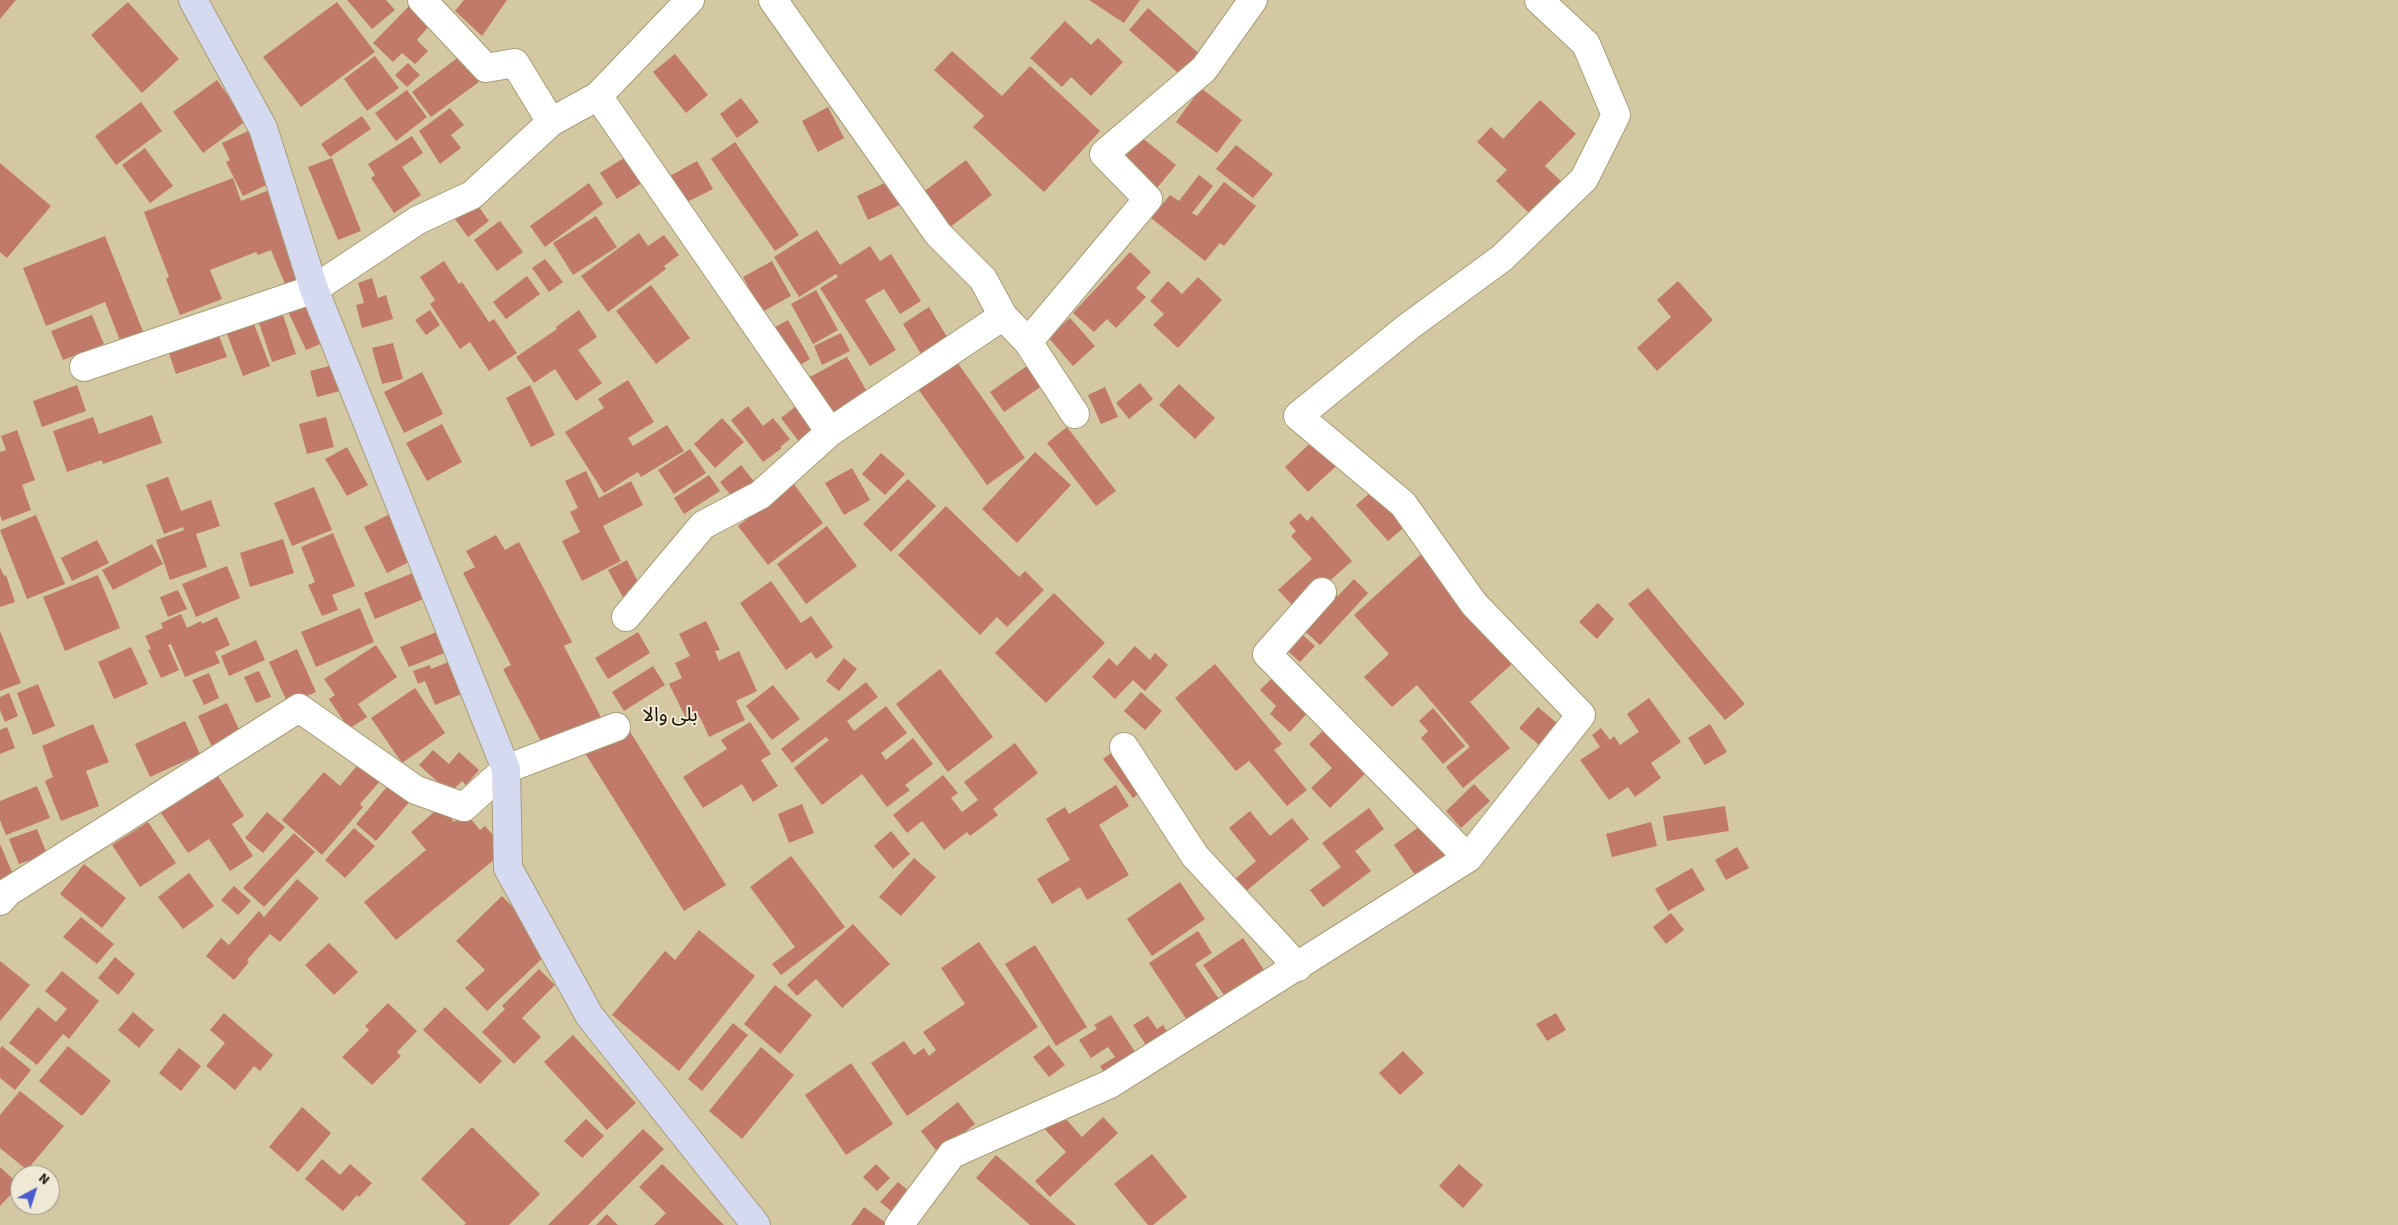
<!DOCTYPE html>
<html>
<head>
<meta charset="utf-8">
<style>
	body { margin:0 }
	#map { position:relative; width:2398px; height:1225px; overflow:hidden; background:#d3c8a1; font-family:"Source Sans 3",sans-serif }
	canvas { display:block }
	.north { position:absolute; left:10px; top:1165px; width:50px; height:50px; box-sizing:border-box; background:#eee8d5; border:1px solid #9a9483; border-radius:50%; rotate:40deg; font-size:14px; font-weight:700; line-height:20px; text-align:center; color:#1b1708 }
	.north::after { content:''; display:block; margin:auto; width:18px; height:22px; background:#4d5bd0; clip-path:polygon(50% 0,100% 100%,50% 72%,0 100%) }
</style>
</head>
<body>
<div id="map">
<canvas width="2398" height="1225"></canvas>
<div class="north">N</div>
</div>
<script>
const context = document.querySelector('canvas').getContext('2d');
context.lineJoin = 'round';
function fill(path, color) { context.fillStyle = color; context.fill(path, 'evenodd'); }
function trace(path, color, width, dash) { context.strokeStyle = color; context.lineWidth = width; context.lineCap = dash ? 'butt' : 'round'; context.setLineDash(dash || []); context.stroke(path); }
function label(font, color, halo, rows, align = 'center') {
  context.font = font + ' "Source Sans 3","Noto Sans Arabic",sans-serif'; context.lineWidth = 4; context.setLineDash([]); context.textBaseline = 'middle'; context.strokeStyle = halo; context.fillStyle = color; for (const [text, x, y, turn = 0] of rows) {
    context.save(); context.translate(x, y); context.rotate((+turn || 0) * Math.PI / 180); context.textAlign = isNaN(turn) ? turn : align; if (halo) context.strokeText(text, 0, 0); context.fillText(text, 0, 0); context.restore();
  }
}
fill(new Path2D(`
	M0,0H16L0,19Z
	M347,0H386L395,10L372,29Z
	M464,0H507L482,36L455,11Z
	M1089,0H1140L1124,23Z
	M128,2L179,59L142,93L91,35Z
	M337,2L375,52L301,107L263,57Z
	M409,6L429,26L417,40L428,51L415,64L402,53L393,62L373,43Z
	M1148,8L1203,57L1184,78L1129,30Z
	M1065,21L1091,45L1098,38L1123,62L1091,96L1071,77L1062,87L1030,58Z
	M952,51L1002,96L1030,66L1100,131L1044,192L973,127L984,116L934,70Z
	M675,54L708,95L686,113L653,72Z
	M375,56L399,88L367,111L344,79Z
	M460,56L479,82L431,117L412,92Z
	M408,63L420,75L407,87L395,75Z
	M217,80L246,121L203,153L173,112Z
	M1201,88L1242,120L1217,153L1176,122Z
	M407,90L427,117L396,141L375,113Z
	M741,98L759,122L737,138L720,114Z
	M1540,100L1576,134L1545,166L1563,183L1532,216L1496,181L1507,170L1477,142L1491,127L1503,139Z
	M141,102L162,131L116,165L95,136Z
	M828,107L844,138L818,152L802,121Z
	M450,108L464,125L451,135L461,148L440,164L419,131Z
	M362,116L371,129L330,157L321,144Z
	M257,127L275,181L243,196L226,162L230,160L222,143Z
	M412,136L423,153L402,167L421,195L394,213L371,178L375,175L368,164Z
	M1141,137L1176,165L1156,189L1121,162Z
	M735,142L799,235L775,251L711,159Z
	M1236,145L1273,174L1253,198L1216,169Z
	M145,148L173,186L150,203L122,165Z
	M632,153L648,179L617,199L600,173Z
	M332,158L361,231L338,240L308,167Z
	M966,160L992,195L945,231L918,196Z
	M697,161L713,189L683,204L668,177Z
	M0,163L51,206L7,258L0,252Z
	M1199,175L1213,186L1192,213L1197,216L1224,182L1256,206L1224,246L1220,243L1205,261L1151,218L1170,195L1179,201Z
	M233,178L241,201L277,187L307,276L285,284L271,250L258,255L256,252L210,270L222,299L180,315L166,279L169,277L144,212Z
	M891,180L902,204L868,220L857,196Z
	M589,183L603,204L545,247L530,226Z
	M473,199L489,221L468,237L452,215Z
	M596,216L617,247L573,275L553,243Z
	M500,221L523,252L497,271L474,240Z
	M817,230L840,265L870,246L880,261L891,254L921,301L900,314L884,289L865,300L896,350L870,366L820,288L838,277L836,274L799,297L774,257Z
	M639,233L648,246L664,235L679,255L664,266L666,269L608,312L581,276Z
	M105,236L144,334L121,343L105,302L46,326L23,268Z
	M1130,252L1151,272L1136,288L1146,297L1116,328L1107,319L1094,332L1073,313Z
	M545,259L563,282L549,292L532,268Z
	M444,261L459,284L462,282L489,322L494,319L517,353L489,371L470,342L460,349L430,304L435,300L420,277Z
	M772,261L791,296L762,312L743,277Z
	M527,276L540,294L506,319L493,302Z
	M1198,277L1222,300L1178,348L1153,325L1164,314L1150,301L1168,281L1182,294Z
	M372,278L378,298L386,295L393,319L362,328L356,305L364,303L358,283Z
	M1678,281L1713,320L1657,371L1637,348L1671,317L1657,300Z
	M651,285L690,338L656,364L616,311Z
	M816,290L838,330L813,344L791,304Z
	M309,294L330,340L306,350L285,305Z
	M280,306L296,354L272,362L256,314Z
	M929,307L950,342L924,359L903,324Z
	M430,310L440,325L426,335L415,320Z
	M579,310L597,337L578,350L602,383L576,401L555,369L534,383L516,357L557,329L556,327Z
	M92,315L104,344L63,360L51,331Z
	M251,316L270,366L243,376L224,326Z
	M1070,318L1095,346L1073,366L1048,337Z
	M788,320L810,359L793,369L770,330Z
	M216,328L227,357L176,374L166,345Z
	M841,333L850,351L822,365L814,346Z
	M393,343L403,379L382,384L372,348Z
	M847,357L869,395L827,418L806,379Z
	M1034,361L1048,382L1004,412L990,392Z
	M957,362L1025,458L987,485L918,389Z
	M333,365L340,391L317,397L310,371Z
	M422,372L443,414L404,433L384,392Z
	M628,380L654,422L628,438L633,446L667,425L684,451L641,477L638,472L604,493L565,432L604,408L598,399Z
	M1140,383L1153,399L1129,419L1116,403Z
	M1179,384L1215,418L1195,439L1159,405Z
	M77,385L86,411L42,427L33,401Z
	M530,385L555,435L531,447L506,398Z
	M1105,387L1118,417L1101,424L1088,395Z
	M800,403L820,428L800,443L781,418Z
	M748,406L763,426L773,418L790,439L780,447L782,448L763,462L731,420Z
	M152,415L162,443L103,464L102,460L67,472L53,431L93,417L99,434Z
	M326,417L334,447L307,454L299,424Z
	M722,418L744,442L715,468L694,444Z
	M442,424L462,462L427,481L406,443Z
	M1067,427L1116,491L1096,506L1047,443Z
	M17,430L35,480L22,485L31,510L2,521L0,515V452L6,450L1,436Z
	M1321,433L1345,458L1308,492L1285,467Z
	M347,447L368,485L347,496L325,459Z
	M690,449L706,473L674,494L658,470Z
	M1035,452L1071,485L1017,543L982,509Z
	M881,453L905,474L885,495L862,474Z
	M741,465L759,488L738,504L720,482Z
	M852,468L870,500L844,515L825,483Z
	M586,471L599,498L631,481L643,505L603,526L621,561L582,581L562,541L580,532L570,512L578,508L565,481Z
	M709,475L720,491L684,514L674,498Z
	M168,477L181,511L211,500L220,526L196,534L207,567L170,580L156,540L184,530L183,527L164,534L146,485Z
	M908,479L936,506L891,552L863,524Z
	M793,483L823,523L768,565L738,526Z
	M314,487L332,530L292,546L274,503Z
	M1376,488L1408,524L1388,541L1356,505Z
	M946,506L1019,577L1025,571L1044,590L1007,627L997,617L980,635L898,555Z
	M1300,513L1307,521L1312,516L1352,561L1297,610L1278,590L1312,559L1291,536L1296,531L1289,523Z
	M390,514L413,560L387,573L364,527Z
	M36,515L65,584L27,599L0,530Z
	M827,526L857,566L806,604L777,564Z
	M333,533L355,586L332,595L338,610L322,616L308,585L315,582L301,547Z
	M496,535L505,550L519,542L572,642L564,646L602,719L545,749L503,669L511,665L463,573L475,567L466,551Z
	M283,539L294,573L250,587L240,553Z
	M97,540L109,563L72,581L61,558Z
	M152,544L163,564L113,590L102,570Z
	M1429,547L1524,653L1470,702L1510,748L1463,788L1446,767L1470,747L1417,685L1392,707L1364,677L1389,654L1354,615Z
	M627,560L643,592L625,601L608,570Z
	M227,566L240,598L196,617L182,584Z
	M0,567L4,576L6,575L15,602L0,607Z
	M415,572L426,598L375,619L364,593Z
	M98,575L120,628L65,651L43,597Z
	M1354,579L1368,593L1320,645L1299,626L1331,591L1338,596Z
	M771,581L801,623L811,616L833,647L816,659L811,652L786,670L740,603Z
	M1648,588L1745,704L1725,720L1628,604Z
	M178,590L187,609L168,617L160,597Z
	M1054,593L1105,643L1046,703L995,653Z
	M1598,603L1614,619L1597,639L1579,622Z
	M360,608L374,642L316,667L301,632Z
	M181,614L187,628L201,621L202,624L217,617L230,645L215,652L220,663L185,677L171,644L168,645L179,670L161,678L148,650L151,649L145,636L163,628L161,623Z
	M706,621L720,650L715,651L719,661L739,651L757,691L736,701L745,720L709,737L700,717L688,722L669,684L682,678L675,663L690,656L679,634Z
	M1296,629L1315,646L1300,662L1281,645Z
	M0,631L21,683L0,691Z
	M439,631L447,652L409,667L400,647Z
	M638,632L650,653L608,679L595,658Z
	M256,640L265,660L229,676L221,656Z
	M376,645L397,677L358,704L367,717L349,729L329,699L335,695L324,679Z
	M1135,646L1150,660L1155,653L1168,665L1145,691L1133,680L1115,699L1092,677L1109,658L1117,666Z
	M131,647L148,684L114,699L98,662Z
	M297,649L316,692L288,704L269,662Z
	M458,658L471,690L435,705L425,681L418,684L413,671L430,665L431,669Z
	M844,658L857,669L839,691L826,681Z
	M1215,664L1282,744L1274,750L1307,790L1287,806L1249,761L1236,771L1175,698Z
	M653,666L665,685L624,711L612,692Z
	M940,669L993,737L948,772L896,704Z
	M259,671L271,697L256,703L244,677Z
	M209,673L219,698L204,705L192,680Z
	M1275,675L1312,708L1290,732L1270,714L1276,706L1260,690Z
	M866,682L878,697L847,721L854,731L886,706L907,733L881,753L886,760L913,738L933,764L905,785L910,790L887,807L862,774L822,805L794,768L829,740L826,737L792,763L781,749Z
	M38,684L55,726L33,735L17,693Z
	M773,685L800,719L772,740L746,706Z
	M415,688L445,733L402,763L371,718Z
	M1141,692L1162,711L1145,730L1124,711Z
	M9,693L18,716L5,722L0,710V697Z
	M1649,698L1681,742L1651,763L1661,778L1635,797L1628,787L1609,800L1580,760L1600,747L1592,735L1601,728L1610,740L1614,736L1620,745L1639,732L1627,714Z
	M227,703L241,734L212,747L198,716Z
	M1538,707L1571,735L1552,756L1519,728Z
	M1433,708L1465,746L1443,764L1421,738L1428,731L1419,721Z
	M185,721L200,754L150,777L135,744Z
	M750,722L771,754L761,760L778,786L753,802L742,784L703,808L683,777L727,749L721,740Z
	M93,724L109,762L86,771L99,806L61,821L45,781L53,777L42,746Z
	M1330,724L1371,768L1330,808L1311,788L1332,768L1309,744Z
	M1710,724L1727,752L1705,765L1688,738Z
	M7,727L15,748L0,754V730Z
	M627,727L726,885L684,911L585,753Z
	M1015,743L1038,773L993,809L998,815L970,836L967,832L944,850L922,821L907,833L893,815L943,775L958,793L951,798L962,812L978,800L964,782Z
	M1125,743L1155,781L1133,798L1103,759Z
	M433,750L449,764L459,752L479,770L466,785L462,781L450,793L419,765Z
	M360,762L381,780L360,804L363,807L322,855L282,820L324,772L340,786Z
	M218,776L244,816L232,824L253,856L230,871L209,839L188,853L161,813Z
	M390,783L411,800L376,841L356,824Z
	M1474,784L1490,801L1461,828L1446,811Z
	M1116,785L1129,806L1099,825L1129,875L1087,900L1080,887L1052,904L1037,879L1070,860L1046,819L1065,807L1069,814Z
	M37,786L50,818L6,835L0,820V801Z
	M802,804L814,833L789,843L778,814Z
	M441,806L454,822L466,813L480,830L485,826L506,850L396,940L364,902L426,850L411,832Z
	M1725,806L1729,831L1667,841L1663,816Z
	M1369,808L1384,829L1355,851L1371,871L1323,907L1310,890L1341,867L1322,843Z
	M1250,811L1270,836L1292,818L1309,839L1245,892L1235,879L1256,861L1229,828Z
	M267,812L285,827L263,853L245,838Z
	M1427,821L1452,854L1418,879L1394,845Z
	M148,822L176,863L140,887L112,845Z
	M1651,822L1657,846L1612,857L1606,834Z
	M354,828L375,846L345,878L325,860Z
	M37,829L47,854L19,864L9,839Z
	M891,831L910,854L893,869L874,846Z
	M294,833L315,852L264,907L243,888Z
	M0,844L13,874L0,879Z
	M1737,847L1749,868L1726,880L1715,860Z
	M791,856L845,927L781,975L772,964L795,947L750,887Z
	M914,858L936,877L901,916L879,897Z
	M84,864L126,898L102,928L60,894Z
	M1692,868L1705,890L1668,911L1655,889Z
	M189,873L214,906L183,929L158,897Z
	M297,879L319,898L280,942L270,934L247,960L249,962L234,980L206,956L221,938L229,945L259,911L264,917Z
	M1180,882L1205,919L1152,956L1127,919Z
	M234,886L251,901L238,915L221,900Z
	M502,896L533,928L528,933L547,954L487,1011L465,988L485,970L456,941Z
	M1671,913L1684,930L1666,944L1653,927Z
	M81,917L114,944L97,964L63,937Z
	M853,924L890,964L842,1008L816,979L797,996L787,985Z
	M699,930L755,976L679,1071L612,1015L665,951L675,960Z
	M1198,931L1212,953L1195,964L1225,1008L1193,1029L1149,963Z
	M1243,938L1270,979L1231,1005L1203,965Z
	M979,942L1038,1027L907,1116L871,1063L904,1041L914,1055L924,1048L929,1056L936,1050L923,1032L965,1004L941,968Z
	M329,943L358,972L334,995L305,965Z
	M1035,945L1087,1027L1056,1046L1005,964Z
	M115,957L135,974L118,995L98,978Z
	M0,961L30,985L0,1021Z
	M539,969L555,985L522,1018L541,1037L514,1064L482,1032L505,1009L502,1006Z
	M62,971L99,1001L69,1039L63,1034L37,1065L9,1043L38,1007L56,1022L67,1009L45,991Z
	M775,985L812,1015L780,1054L744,1024Z
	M388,1003L417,1031L397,1052L401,1056L372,1085L342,1057L369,1030L365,1026Z
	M445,1007L502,1061L480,1084L423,1030Z
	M133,1012L154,1030L139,1048L118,1030Z
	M224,1013L273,1055L260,1071L254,1066L235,1090L206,1066L225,1043L210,1030Z
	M1556,1013L1566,1030L1547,1041L1536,1024Z
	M1111,1015L1137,1055L1106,1075L1100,1066L1115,1057L1108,1047L1091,1058L1079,1040L1097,1029L1094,1025Z
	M1148,1016L1157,1029L1163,1025L1174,1042L1153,1056L1133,1025Z
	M733,1023L748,1035L702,1091L688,1079Z
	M573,1035L636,1103L607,1130L544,1062Z
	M1049,1045L1065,1065L1049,1077L1033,1057Z
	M2,1046L31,1070L15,1090L0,1078V1049Z
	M68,1046L111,1081L82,1116L39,1081Z
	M761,1047L794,1075L742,1139L709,1111Z
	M179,1048L201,1066L181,1091L159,1073Z
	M1403,1051L1424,1073L1400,1095L1379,1073Z
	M851,1063L893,1124L846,1155L805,1095Z
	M20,1091L64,1126L27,1170L0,1148V1115Z
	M958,1102L975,1124L938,1153L921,1131Z
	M1054,1106L1082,1137L1103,1117L1118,1133L1050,1197L1035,1181L1066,1152L1037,1121Z
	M302,1107L331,1133L298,1172L269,1147Z
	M586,1119L604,1136L582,1158L564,1141Z
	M472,1127L540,1194L509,1225H464L466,1223L421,1179Z
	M643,1129L664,1149L588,1225H548Z
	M1152,1154L1187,1197L1153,1225H1148L1114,1184Z
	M996,1155L1076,1225H1030L976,1178Z
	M322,1159L340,1175L350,1164L372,1183L359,1197L357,1195L343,1211L305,1179Z
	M662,1164L724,1225H654L666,1213L639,1187Z
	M876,1164L890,1178L877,1191L863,1177Z
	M1459,1164L1483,1185L1463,1208L1439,1186Z
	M0,1167L20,1185L0,1206Z
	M898,1182L917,1198L900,1218L880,1202Z
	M864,1207L889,1225H851Z
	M607,1214L618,1225H596Z`), '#c17a6a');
const street = new Path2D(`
	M422,0L486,68L515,63L551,122
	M773,0L938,234L983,279L1003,316L1028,342L1075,414
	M598,96L830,432
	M1028,342L1148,199L1104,154L1204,69L1253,0
	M84,367L314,289L418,220L472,195L551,122L598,96L690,0
	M1322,592L1267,654L1468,858
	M626,617L703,525L760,495L830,432L1003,316
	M1124,747L1195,856L1298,967
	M0,901L8,892L299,708L416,790L464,807L506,769L616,727
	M899,1225L952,1154L1110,1084L1468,858L1581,715L1474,604L1403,504L1298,416L1408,327L1502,258L1584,179L1616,115L1586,44L1539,0`);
const secondary = new Path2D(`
	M193,0L263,128L314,289L506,769L508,868L589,1015L756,1225`);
trace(street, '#a89d77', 30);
trace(secondary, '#a89d77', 30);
trace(street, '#fff', 28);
trace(secondary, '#d5daf0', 28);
label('20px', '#1b1708', '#eee8d5', [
	["بلی والا",670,717]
]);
</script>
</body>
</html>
